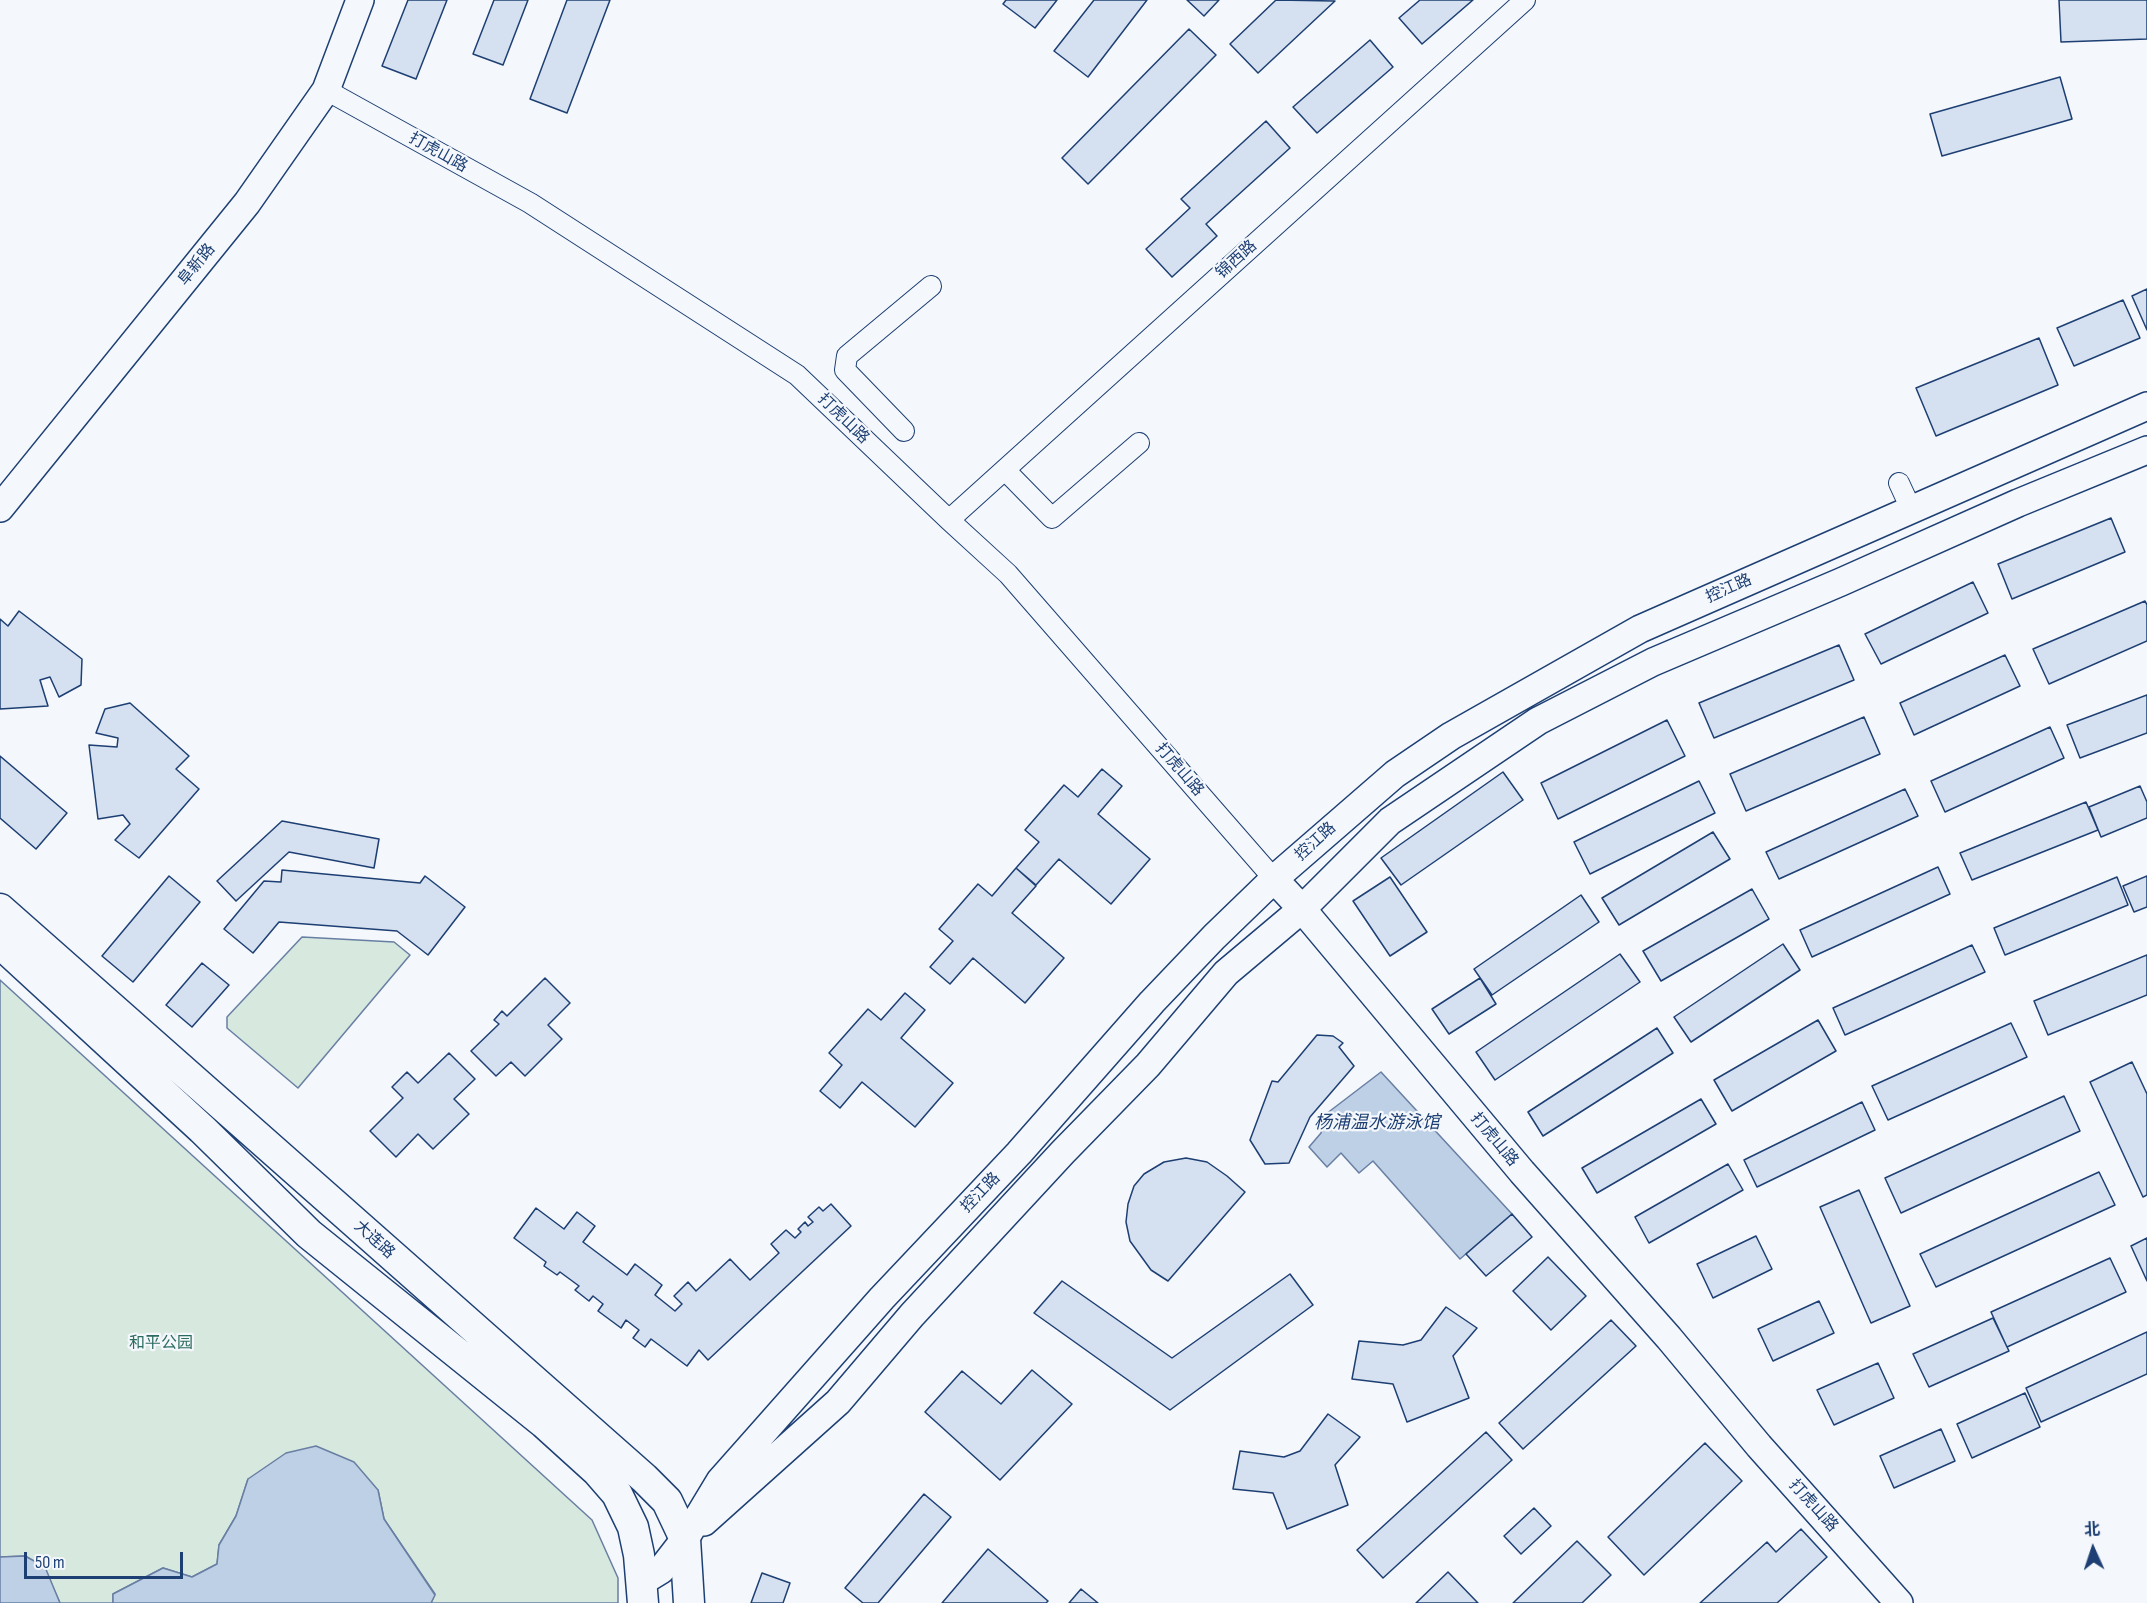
<!DOCTYPE html>
<html>
<head>
<meta charset="utf-8">
<style>
	body { margin:0 }
	#map { position:relative; width:2147px; height:1603px; overflow:hidden; background:#f4f7fb; font-family:"Sofia Sans Condensed","Noto Sans SC",sans-serif }
	canvas { display:block }
	.north { position:absolute; left:2063px; top:1519px; width:60px; height:60px; -webkit-text-stroke:4px #f4f7fb; paint-order:stroke; rotate:357deg; font-size:16px; font-weight:700; line-height:24px; text-align:center; color:#1d3f73 }
	.north::after { content:''; display:block; margin:auto; width:21px; height:27px; background:#1d3f73; clip-path:polygon(50% 0,100% 100%,50% 72%,0 100%) }
	.scale { position:absolute; left:24px; top:1552px; width:159px; height:27px; box-sizing:border-box; border:3px solid #1d3f73; border-top:0; padding-left:8px; font-size:18px; line-height:21px; white-space:nowrap; color:#1d3f73; -webkit-text-stroke:4px #f4f7fb; paint-order:stroke }
</style>
</head>
<body>
<div id="map">
<canvas width="2147" height="1603"></canvas>
<div class="north">北</div>
<div class="scale">50 m</div>
</div>
<script>
const context = document.querySelector('canvas').getContext('2d');
context.lineJoin = 'round';
function fill(path, color) { context.fillStyle = color; context.fill(path, 'evenodd'); }
function trace(path, color, width, dash) { context.strokeStyle = color; context.lineWidth = width; context.lineCap = dash ? 'butt' : 'round'; context.setLineDash(dash || []); context.stroke(path); }
function label(font, color, halo, rows, align = 'center') {
  context.font = font + ' "Sofia Sans Condensed","Noto Sans SC",sans-serif'; context.lineWidth = 4.5; context.setLineDash([]); context.textBaseline = 'middle'; context.strokeStyle = halo; context.fillStyle = color; for (const [text, x, y, turn = 0] of rows) {
    context.save(); context.translate(x, y); context.rotate((+turn || 0) * Math.PI / 180); context.textAlign = isNaN(turn) ? turn : align; if (halo) context.strokeText(text, 0, 0); context.fillText(text, 0, 0); context.restore();
  }
}
const green = new Path2D(`
	M302,937L394,942L410,955L298,1088L227,1028V1017Z
	M0,980L592,1520L618,1578V1603H431L435,1594L384,1519L378,1490L248,1479L236,1516L219,1545L217,1564L192,1577L163,1568L113,1594V1603H60L44,1567L25,1556L0,1557Z`);
fill(green, '#d7e8df');
trace(green, '#687fa3', 1.5);
const water = new Path2D(`
	M1381,1072L1512,1214L1460,1259L1373,1161L1359,1173L1341,1153L1327,1167L1309,1147L1321,1133L1326,1114Z
	M316,1446L354,1462L378,1490L384,1519L435,1595L431,1603H113V1594L163,1568L192,1577L217,1564L219,1545L236,1516L248,1479L286,1453Z
	M25,1556L45,1567L60,1603H0V1557Z`);
fill(water, '#bed0e5');
trace(water, '#687fa3', 1.5);
const building = new Path2D(`
	M408,0H447L416,79L382,66Z
	M494,0H528L503,65L473,54Z
	M567,0H610L567,113L530,99Z
	M1006,0H1057L1035,28L1003,4Z
	M1094,0H1147L1088,77L1054,51Z
	M1187,0H1219L1204,16Z
	M1276,0L1335,1L1258,73L1230,44Z
	M1420,0H1473L1422,44L1399,18Z
	M2059,0H2147V39L2061,42Z
	M1189,29L1216,55L1088,184L1062,158Z
	M1370,40L1393,67L1317,133L1293,107Z
	M2060,77L2072,119L1942,156L1930,114Z
	M1266,121L1290,148L1206,224L1217,236L1172,277L1146,249L1190,208L1181,199Z
	M2147,289V330L2132,296Z
	M2123,300L2140,338L2074,366L2057,328Z
	M2039,338L2058,385L1936,436L1916,388Z
	M2111,518L2125,552L2012,599L1998,564Z
	M1973,582L1988,613L1881,664L1865,634Z
	M2145,601L2147,605V641L2049,684L2033,649Z
	M19,611L82,659L81,685L59,697L50,677L40,680L48,706L0,709V619L8,626Z
	M1839,645L1854,680L1714,738L1699,703Z
	M2005,655L2020,686L1914,735L1900,703Z
	M2147,695V733L2080,758L2067,725Z
	M130,703L189,756L176,769L199,789L139,858L115,840L130,824L123,815L98,819L89,745L117,747L118,738L96,733L105,709Z
	M1864,717L1880,754L1746,811L1730,774Z
	M1667,720L1685,756L1558,819L1541,783Z
	M2050,727L2064,758L1945,812L1931,781Z
	M0,756L67,813L36,849L0,818Z
	M1102,769L1122,786L1098,814L1150,859L1111,904L1059,859L1036,885L1016,868L1039,842L1025,830L1064,785L1078,797Z
	M1503,772L1523,800L1401,885L1381,858Z
	M1699,781L1715,813L1590,874L1574,842Z
	M2140,786L2147,802V818L2101,837L2089,807Z
	M1905,789L1918,816L1779,879L1766,852Z
	M2086,802L2098,830L1972,880L1960,853Z
	M282,821L379,839L374,868L289,852L236,901L217,881Z
	M1713,832L1730,859L1619,925L1602,898Z
	M1938,867L1950,894L1812,957L1800,930Z
	M1016,868L1036,886L1012,913L1064,958L1025,1003L973,958L950,984L930,967L953,941L939,929L978,884L992,896Z
	M282,870L420,883L425,876L465,907L428,955L397,931L279,922L253,953L224,929L264,881L281,882Z
	M169,876L200,902L133,982L102,956Z
	M2147,876V907L2134,912L2123,886Z
	M1390,877L1427,932L1390,956L1353,901Z
	M2117,877L2128,905L2005,955L1994,928Z
	M1752,889L1769,919L1661,981L1643,951Z
	M1581,895L1599,922L1492,995L1474,969Z
	M1783,944L1800,970L1691,1042L1674,1017Z
	M1972,945L1985,972L1845,1035L1833,1008Z
	M1620,954L1640,982L1495,1080L1476,1052Z
	M2147,955V995L2048,1035L2034,1001Z
	M202,963L229,985L192,1027L166,1005Z
	M545,978L570,1003L548,1025L562,1039L525,1076L511,1062L496,1076L471,1051L499,1024L494,1020L502,1011L507,1016Z
	M1480,978L1496,1004L1449,1034L1432,1009Z
	M905,993L925,1010L901,1038L953,1083L915,1127L862,1082L840,1108L820,1091L842,1065L829,1053L868,1009L881,1020Z
	M1818,1020L1836,1051L1732,1111L1714,1080Z
	M2011,1023L2027,1057L1888,1120L1872,1086Z
	M1657,1028L1673,1053L1543,1136L1528,1112Z
	M1317,1035L1333,1036L1343,1043L1339,1047L1354,1066L1310,1117L1289,1163L1265,1164L1250,1140L1272,1081L1278,1082Z
	M449,1053L475,1079L454,1099L469,1114L433,1149L418,1134L396,1157L370,1131L403,1098L392,1087L407,1072L418,1083Z
	M2132,1062L2147,1094V1195L2143,1197L2090,1082Z
	M2064,1096L2080,1131L1901,1213L1885,1178Z
	M1701,1099L1716,1124L1597,1193L1582,1168Z
	M1862,1102L1875,1130L1757,1187L1744,1160Z
	M1186,1158L1207,1162L1227,1176L1245,1192L1168,1281L1151,1270L1130,1241L1126,1222L1128,1204L1134,1186L1144,1174L1164,1162Z
	M1728,1164L1743,1190L1649,1243L1635,1217Z
	M2099,1172L2115,1205L1936,1287L1920,1254Z
	M1859,1190L1910,1306L1871,1323L1820,1207Z
	M831,1204L851,1226L708,1360L699,1350L687,1366L651,1339L645,1347L633,1338L639,1330L626,1320L621,1328L598,1311L603,1304L593,1296L589,1301L575,1290L579,1286L560,1272L557,1275L544,1266L546,1262L514,1238L536,1208L564,1229L577,1212L595,1226L583,1242L627,1275L635,1264L662,1285L655,1295L675,1311L682,1304L674,1296L688,1282L696,1291L730,1259L750,1280L779,1253L771,1244L786,1230L795,1238L801,1232L798,1229L805,1222L808,1226L813,1222L808,1217L819,1207L823,1211Z
	M1512,1214L1532,1237L1486,1276L1466,1254Z
	M1756,1236L1772,1269L1713,1298L1697,1264Z
	M2147,1238V1281L2131,1246Z
	M1548,1257L1586,1296L1551,1330L1513,1291Z
	M2110,1258L2126,1292L2007,1347L1991,1312Z
	M1290,1274L1313,1305L1170,1410L1034,1313L1062,1281L1172,1358Z
	M1819,1301L1834,1333L1773,1361L1758,1329Z
	M1446,1307L1477,1328L1453,1356L1469,1398L1407,1422L1393,1384L1352,1379L1359,1341L1403,1345L1421,1340Z
	M1993,1318L2009,1351L1929,1387L1913,1354Z
	M1611,1320L1636,1346L1523,1449L1499,1423Z
	M2147,1332V1374L2041,1422L2026,1388Z
	M1878,1363L1894,1398L1834,1425L1817,1390Z
	M1032,1370L1072,1404L1000,1480L925,1412L962,1371L1001,1404Z
	M2025,1393L2040,1427L1972,1458L1957,1424Z
	M1328,1414L1360,1437L1335,1465L1348,1505L1287,1529L1273,1493L1233,1489L1240,1451L1284,1457L1300,1451Z
	M1941,1429L1955,1461L1894,1488L1880,1456Z
	M1486,1432L1512,1460L1383,1578L1357,1550Z
	M1705,1443L1742,1481L1644,1575L1608,1537Z
	M924,1494L951,1517L878,1603H863L845,1588Z
	M1534,1508L1551,1526L1521,1554L1504,1536Z
	M1801,1529L1827,1557L1777,1603H1700L1767,1542L1776,1552Z
	M1577,1541L1611,1575L1582,1603H1513Z
	M988,1549L1048,1601L1046,1603H942Z
	M1448,1572L1478,1603H1416Z
	M762,1573L790,1583L783,1603H751Z
	M1081,1589L1098,1603H1069Z`);
fill(building, '#d5e0f0');
trace(building, '#1d3f73', 1.5);
const street = new Path2D(`
	M326,90L530,203L797,375L949,520L1008,574L1274,879
	M904,431L845,370L847,356L931,286
	M1005,470L1052,518L1139,443
	M1899,483L1911,509
	M949,520L1525,0`);
const secondary = new Path2D(`
	M0,508L247,203L326,90L360,0
	M1274,879L1302,909L1522,1172L1669,1338L1759,1446L1899,1603
	M704,1522L838,1402L912,1315L1063,1152L1148,1065L1226,973L1302,909L1390,821L1538,721L1653,662L1841,582L2018,503L2147,450
	M643,1581L661,1570L685,1539L720,1481L759,1437L882,1298L1019,1153L1152,1002L1214,937L1274,879L1395,774L1451,736L1640,629L2147,406`);
const primary = new Path2D(`
	M0,909L644,1478L667,1501L685,1539L689,1603
	M0,943L202,1129L309,1234L544,1423L597,1471L617,1494L633,1527L639,1555L643,1603`);
trace(street, '#1d3f73', 22);
trace(secondary, '#1d3f73', 30);
trace(primary, '#1d3f73', 33);
trace(street, '#f4f7fb', 20);
trace(secondary, '#f4f7fb', 27);
trace(primary, '#f4f7fb', 30);
label('16px', '#1d3f73', '#f4f7fb', [
	["打虎山路",438,153,29],
	["锦西路",1237,260,-42],
	["阜新路",197,265,-51],
	["打虎山路",843,419,44],
	["控江路",1729,589,-24],
	["打虎山路",1179,770,49],
	["控江路",1316,842,-42],
	["打虎山路",1494,1140,50],
	["控江路",981,1193,-46],
	["大连路",374,1240,42],
	["打虎山路",1813,1506,48]
]);
label('16px', '#2c6c60', '#f4f7fb', [
	["和平公园",161,1344]
]);
label('italic 18px', '#1d3f73', '#f4f7fb', [
	["杨浦温水游泳馆",1377,1123]
]);
</script>
</body>
</html>
